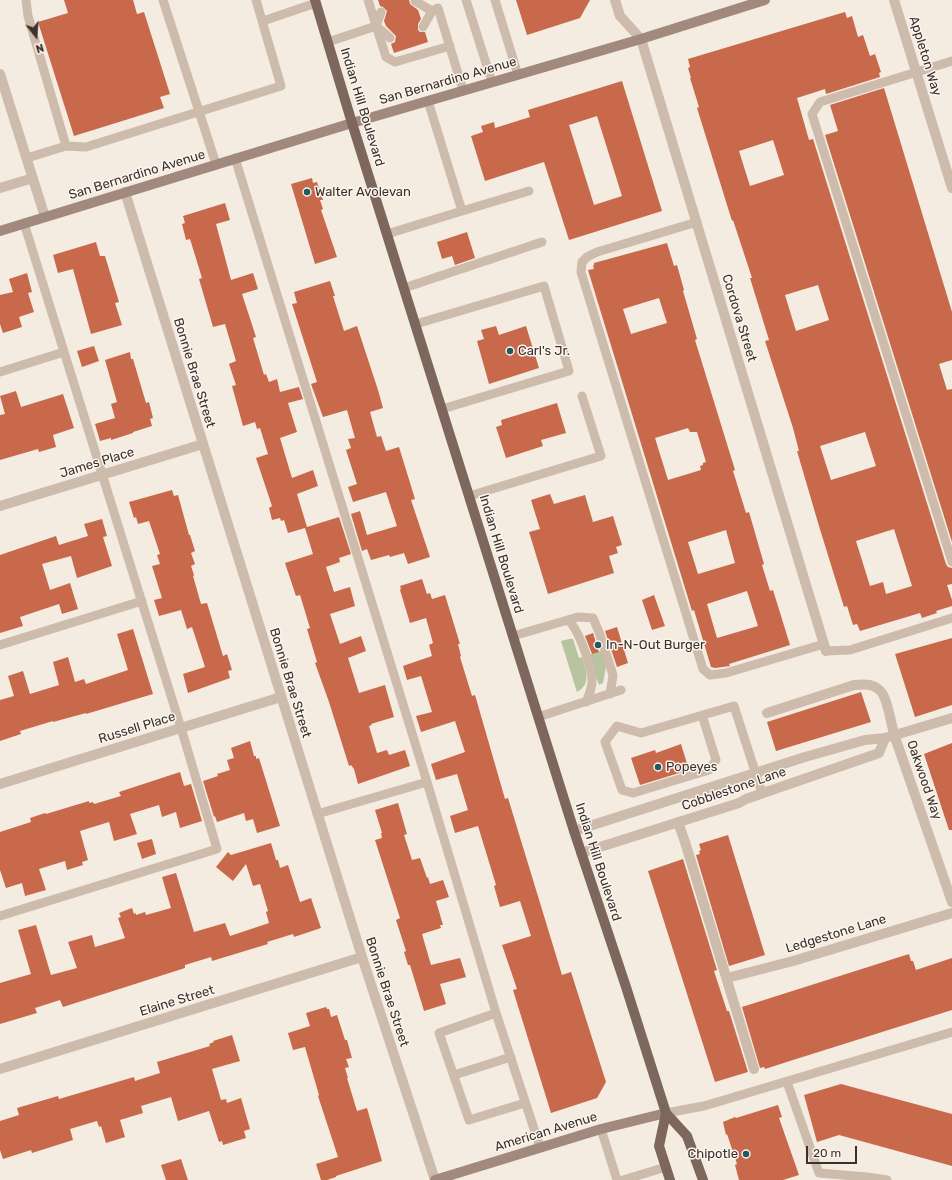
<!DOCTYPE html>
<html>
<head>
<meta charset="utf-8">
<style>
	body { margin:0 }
	#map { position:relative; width:952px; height:1180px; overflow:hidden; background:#f4ebe1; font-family:Rubik,sans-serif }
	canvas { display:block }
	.north { position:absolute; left:16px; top:16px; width:40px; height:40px; -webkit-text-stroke:3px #fbf5ee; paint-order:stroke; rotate:163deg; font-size:11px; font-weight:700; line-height:16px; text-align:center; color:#3b302b }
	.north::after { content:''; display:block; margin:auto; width:14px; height:18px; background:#3b302b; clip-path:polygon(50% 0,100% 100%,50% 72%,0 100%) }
	.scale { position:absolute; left:806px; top:1146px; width:51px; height:18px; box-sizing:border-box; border:2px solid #3b302b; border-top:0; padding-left:5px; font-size:12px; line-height:14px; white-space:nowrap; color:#3b302b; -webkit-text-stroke:3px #fbf5ee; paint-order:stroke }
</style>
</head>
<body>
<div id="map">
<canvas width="952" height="1180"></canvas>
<div class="north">N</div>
<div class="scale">20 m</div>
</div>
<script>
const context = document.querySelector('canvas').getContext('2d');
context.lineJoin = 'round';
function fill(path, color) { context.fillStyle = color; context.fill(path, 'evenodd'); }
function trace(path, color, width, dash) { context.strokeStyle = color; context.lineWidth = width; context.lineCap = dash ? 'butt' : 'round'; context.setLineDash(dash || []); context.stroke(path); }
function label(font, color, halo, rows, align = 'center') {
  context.font = font + ' Rubik,sans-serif'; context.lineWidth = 3; context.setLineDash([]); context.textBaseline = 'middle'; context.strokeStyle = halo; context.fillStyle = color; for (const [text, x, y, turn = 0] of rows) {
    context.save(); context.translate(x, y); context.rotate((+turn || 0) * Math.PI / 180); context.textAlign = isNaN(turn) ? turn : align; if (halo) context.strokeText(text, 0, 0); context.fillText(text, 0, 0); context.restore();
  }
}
fill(new Path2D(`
	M569,639H573L579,658L582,657C587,670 591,685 577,692L561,641Z
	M601,651L606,667L603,683L599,685L588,655Z`), '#b8c4a0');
fill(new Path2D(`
	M64,0H133L137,14L144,12L170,94L160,97L164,108L74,136L38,22L68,13Z
	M378,0H409L410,4L418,10L421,19L418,24V30L420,32H425L428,42L394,53L391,44L395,42L396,36L386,26L384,21L387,11L383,7L380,6Z
	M516,0H590L580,18L527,35Z
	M845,12L847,18L852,16L858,37L863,35L870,56L875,54L881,72L879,73L880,77L826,94L825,89L797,98L809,140L813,139L946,564L948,567L952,568V584L947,585L952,600V606L936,611L937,613L922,618L920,613L860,631L857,624L853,625L847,606L844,607L819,526L797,451H799L793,428L765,341L769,340L750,278H752L733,220L732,221L697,108L699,107L690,78H691L688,68L690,67L688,59ZM773,140L784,175L750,186L739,151ZM818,285L829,320L796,331L785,295ZM865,432L876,466L831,480L820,446ZM894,529L912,586L886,594L883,582L870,586L856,541Z
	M622,81L662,211L569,240L544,162L485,181L471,136L483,132L481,126L494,122L495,128L530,117L528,110ZM597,116L622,196L594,205L569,125Z
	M884,88L952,312V360L939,364L947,390L952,389V542L825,135L838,131L830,105Z
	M312,178L313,183L317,182L323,200H320L323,209L321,210L337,257L315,264L291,184Z
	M225,203L230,220L216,224L231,280L253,273L258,289L242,294L256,337L253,338L264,375L266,374L269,382L277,379L280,392L299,387L303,399L288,403L297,432L280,438L292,478L313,470L318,486L297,494L307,527L339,517L351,554L339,558L340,562L326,567L334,592L350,587L355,606L330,614L340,644L361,636L366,651L348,658L359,693L385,685L394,717L371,724L372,725L369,726L377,753L387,750L389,755L405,750L410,766L358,784L354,769L351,765L349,766L329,702L315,663L317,662L307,629L310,628L300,595L296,596L285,563L313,554L305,528L288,533L284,520L281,521L280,518L272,520L269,508L272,506L256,458L268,454L260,428L257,429L255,422L243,426L232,386L236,385L229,364L236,361L225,324L213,327L199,279L202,278L190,239L186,240L182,224L185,223L183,216Z
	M467,232L475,258L455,265L452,256L442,259L437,242Z
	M96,242L100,256H105L119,302L115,303L122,325L91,334L73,269L58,273L53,255Z
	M667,243L674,266L677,265L684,290L683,291L697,339L695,340L735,470L733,471L746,513L749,512L764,564L762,565L770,591L773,590L790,645L729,664L730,666L715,668L711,667L694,610L692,611L588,270L594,269L593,266L594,265V263ZM659,298L667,323L631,334L623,309ZM688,428L690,432H697L706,462L703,463V465L700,466L701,470L668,480L655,438ZM726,530L735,563L698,574L688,542ZM747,591L758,626L717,638L707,604Z
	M27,273L32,292L28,293L34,312L19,317L22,327L3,333L0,324V295L13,292L9,279Z
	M330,281L335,296H333L344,331L357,326L378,390L383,408L370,412L377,437L381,436L386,451L399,447L415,499L411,500L430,557L408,564L404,553L390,557L389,555L371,560L367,549L362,551L351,514L360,511L367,535L397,526L386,492L353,502L348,487L357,484L346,450L351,448L348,439L355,438L347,410L323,417L311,384L317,382L292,304L297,303L294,292Z
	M496,326L499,335L526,326L539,368L489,384L477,341L484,339L481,330Z
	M94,346L99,361L82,367L77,351Z
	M130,352L131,359H133L146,403L149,402L153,418L150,419L152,426L133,432V433L111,440V438L100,441L95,424L115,418L111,404L117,402L105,360Z
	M16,391L21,407L63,394L74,428L53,435L56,447L39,452L38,449L0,460V415L5,414L0,396Z
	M557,403L566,433L541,440L543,446L506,458L496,427L502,425L501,420Z
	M172,490L174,496L178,495L189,535H190L195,551L191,553L195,564L191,566L194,575L193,576L201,604L207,603L223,656L227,654L232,670L228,671L230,678L188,693L183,674L205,667L196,639L192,627L187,629L181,610L159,616L154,600L162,598L152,566L160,564L157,555L160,554L149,521L138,524L136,517L134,518L129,502Z
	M550,494L554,504L585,495L593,522L613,516L622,545L616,547L618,553L609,556L614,573L548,594L529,532L540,529L531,500Z
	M102,519L107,536L103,537L112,566L77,578L71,556L42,564L50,590L70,583L78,609L62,614L59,604L20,617L23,626L0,633V555L56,536L59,545L88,536L84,524Z
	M422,579L427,594L430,593L432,599L445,595L460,644H458L461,656L460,657L472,696L475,695L505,799L508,798L562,975L571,972L606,1082L597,1098L551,1113L513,990L517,989L502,945L531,936L520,901L500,907L494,886L496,885L478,826L455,833L450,816L468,810L457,774L436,780L431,764L465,752L455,721L421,732L416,716L432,712L421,676L407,680L403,666L432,656L429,645L433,643L426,618L410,623L400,590L401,589L400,586Z
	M654,595L665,626L652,630L642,600Z
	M617,627L628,663L617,667L605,631Z
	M133,629L153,694L86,714V713L53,722V721L20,731L21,734L0,741V700L14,696L8,676L23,671L30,694L59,685L53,662L68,657L75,682L84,679L86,684L128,670L117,634Z
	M593,633L599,652L592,654L585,636Z
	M952,638V705L915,717L895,654Z
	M861,692L871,722L776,751L767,722Z
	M250,741L254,756H256V759L259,758L280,826L257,833L253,819L246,821L244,813L217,822L215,816L214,817L203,781L218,776L217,774L230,770L227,760L234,758L231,748Z
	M952,743V830H949L924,754Z
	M681,744L689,770L640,785L631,758L655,750L656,753Z
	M180,772L184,786L191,784L202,821L180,828L176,812L162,817L159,805L130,814L137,834L114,841L109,822L80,831L88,860L82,862L83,865L67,870L65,861L39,869L46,890L25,896L22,883L6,888L0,870V832L31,822L30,818L45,813L46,814L89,801V803L93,802L94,804L121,796L119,792Z
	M398,803L407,834L404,835L412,860L420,858L427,878L428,877L430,884L443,880L449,897L436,901L443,925H440L441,928L422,934L431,965L460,958L466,977L440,984L446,1004L424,1011L410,965H408L404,952L406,951L396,920L400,918L375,840L382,838L381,833H382L375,810Z
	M728,835L765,955L729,966L696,855L700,854L699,851L701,850L699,844Z
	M152,839L156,854L142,859L137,843Z
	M271,843L276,860H278L280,868L288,865L300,902L311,898L321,928L294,937L293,934L267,942L268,944L212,961L211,957L185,965V968L63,1007L60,1000L35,1008L37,1013L0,1024V983L31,974L18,930L36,925L51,975L77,968L68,942L92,935L95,947L125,938L118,918L121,917L119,913L132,908L134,914L136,913V915L145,912L146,915L171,908L162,877L176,873L194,932L225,923L230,936L269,923L266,912L268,911L260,884L253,886L246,864L233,881L216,867L228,852L231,855Z
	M683,859L717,970L714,971L727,1011H729L748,1072L715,1082L648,871Z
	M909,954L911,961H913L916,970L952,958V1010L793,1060L765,1069L764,1067L760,1068L742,1007Z
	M326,1007L327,1009H329L331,1017L337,1015L345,1040H347L352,1058L346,1059L349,1067L345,1068L348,1078H347L357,1111L367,1108L382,1161L336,1176V1177L327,1180H321L316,1164L338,1157L318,1096L319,1095L305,1047L293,1050L288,1033L310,1026L306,1013Z
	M232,1035L240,1061L212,1069L221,1100L226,1099L227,1103L241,1098L250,1129L244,1131L246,1138L223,1145L222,1141L219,1142L209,1111L178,1121L171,1097L141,1106L143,1113L120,1120L125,1137L106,1143L101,1126L99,1127L97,1121L70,1129L73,1140L32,1153L31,1150L3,1159L0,1150V1121L19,1115L17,1108L58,1096L59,1099L134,1077L135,1081L160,1073L157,1062L210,1046L209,1044L214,1042L213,1041Z
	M841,1084L952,1114V1166L839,1135L817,1142L804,1095Z
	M778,1105L782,1117L779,1118L799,1175L783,1180H739L735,1165L737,1164L727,1134L726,1135L723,1122L735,1117L736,1118Z
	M181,1159L188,1180H166L161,1165Z`), '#c8694b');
trace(new Path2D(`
	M26,0L28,16L66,146L27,158
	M163,0L216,164
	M368,0L386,57L395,62L450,46
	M466,0L492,82
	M495,0L518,75
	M415,1L432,11
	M263,21L316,3
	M376,26L381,12
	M423,27L432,11L438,8L463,90
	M328,42L376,26L390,38
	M952,61L820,102L812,114L952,562
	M66,146L86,147L281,86L256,0
	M235,158L427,782L496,1013L540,1147
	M462,211L529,191
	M697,222L597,252L587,257L582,262L581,272L703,669L710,675L726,673L824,644
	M387,234L462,211L428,101
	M404,288L542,242
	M416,324L544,286L569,371L442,409
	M0,372L64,352
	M469,496L601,456L582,396
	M568,620C578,628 591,665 592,678C593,687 589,695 586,702
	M513,636L578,617L593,618L599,632L613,675L610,694
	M0,645L142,601
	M826,651L850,650L952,618
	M702,715L716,760L709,770L633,793L622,790L605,742L617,726L641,733L734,706L762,793
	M538,717L621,690
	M317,814L427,782
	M0,916L217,849L181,728L24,223
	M496,1013L439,1033L469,1120L525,1103
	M454,1075L511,1057
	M787,1082L819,1173L867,1177L887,1180
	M666,1113L704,1106L952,1032
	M601,1129L617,1180
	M623,1180L666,1167`), '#cdbbac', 9);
trace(new Path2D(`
	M615,0L620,16L641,39L826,651
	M894,0L952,188
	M0,74L45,217
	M0,188L33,178
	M125,192L362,957L435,1180
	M0,506L203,444
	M767,713L854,685C864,684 875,683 882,693C889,703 891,727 896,740C915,794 933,848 952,902
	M0,784L281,697
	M678,822L685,842L754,1069
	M574,831L805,757L865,740L885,738L952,718
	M581,853L739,803L746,799L879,753L885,738
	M727,978L793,961L952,913
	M0,1069L362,957`), '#cdbbac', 10);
trace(new Path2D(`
	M0,231L352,123L641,39L765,0
	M435,1180L601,1129L666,1113`), '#a18a7d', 10);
trace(new Path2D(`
	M315,0L352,123L574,831L626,987L666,1113L687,1136L703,1180
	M666,1113L659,1146L670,1180`), '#7d675c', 10);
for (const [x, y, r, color] of [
	[307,192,4,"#1f5a5e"],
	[510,351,4,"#1f5a5e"],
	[598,645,4,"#1f5a5e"],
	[658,767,4,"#1f5a5e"],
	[746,1154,4,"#1f5a5e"]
]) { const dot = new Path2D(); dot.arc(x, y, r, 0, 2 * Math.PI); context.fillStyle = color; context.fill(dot); trace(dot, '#fbf5ee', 1.5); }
label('13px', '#3b302b', '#fbf5ee', [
	["Appleton Way",925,56,73],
	["San Bernardino Avenue",448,81,-16],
	["Indian Hill Boulevard",362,107,73],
	["San Bernardino Avenue",137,175,-17],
	["Cordova Street",739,318,73],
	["Bonnie Brae Street",194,373,73],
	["James Place",97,463,-17],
	["Indian Hill Boulevard",501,554,73],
	["Bonnie Brae Street",290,683,73],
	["Russell Place",137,728,-17],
	["Oakwood Way",924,780,71],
	["Cobblestone Lane",734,789,-19],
	["Indian Hill Boulevard",598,862,72],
	["Ledgestone Lane",836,934,-17],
	["Bonnie Brae Street",387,992,72],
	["Elaine Street",177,1001,-17],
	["American Avenue",546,1132,-17]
]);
label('13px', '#3b302b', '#fbf5ee', [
	["Walter Avolevan",315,192],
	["Carl's Jr.",518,351],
	["In-N-Out Burger",606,645],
	["Popeyes",666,767],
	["Chipotle",738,1154,"right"]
], 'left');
</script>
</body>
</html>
